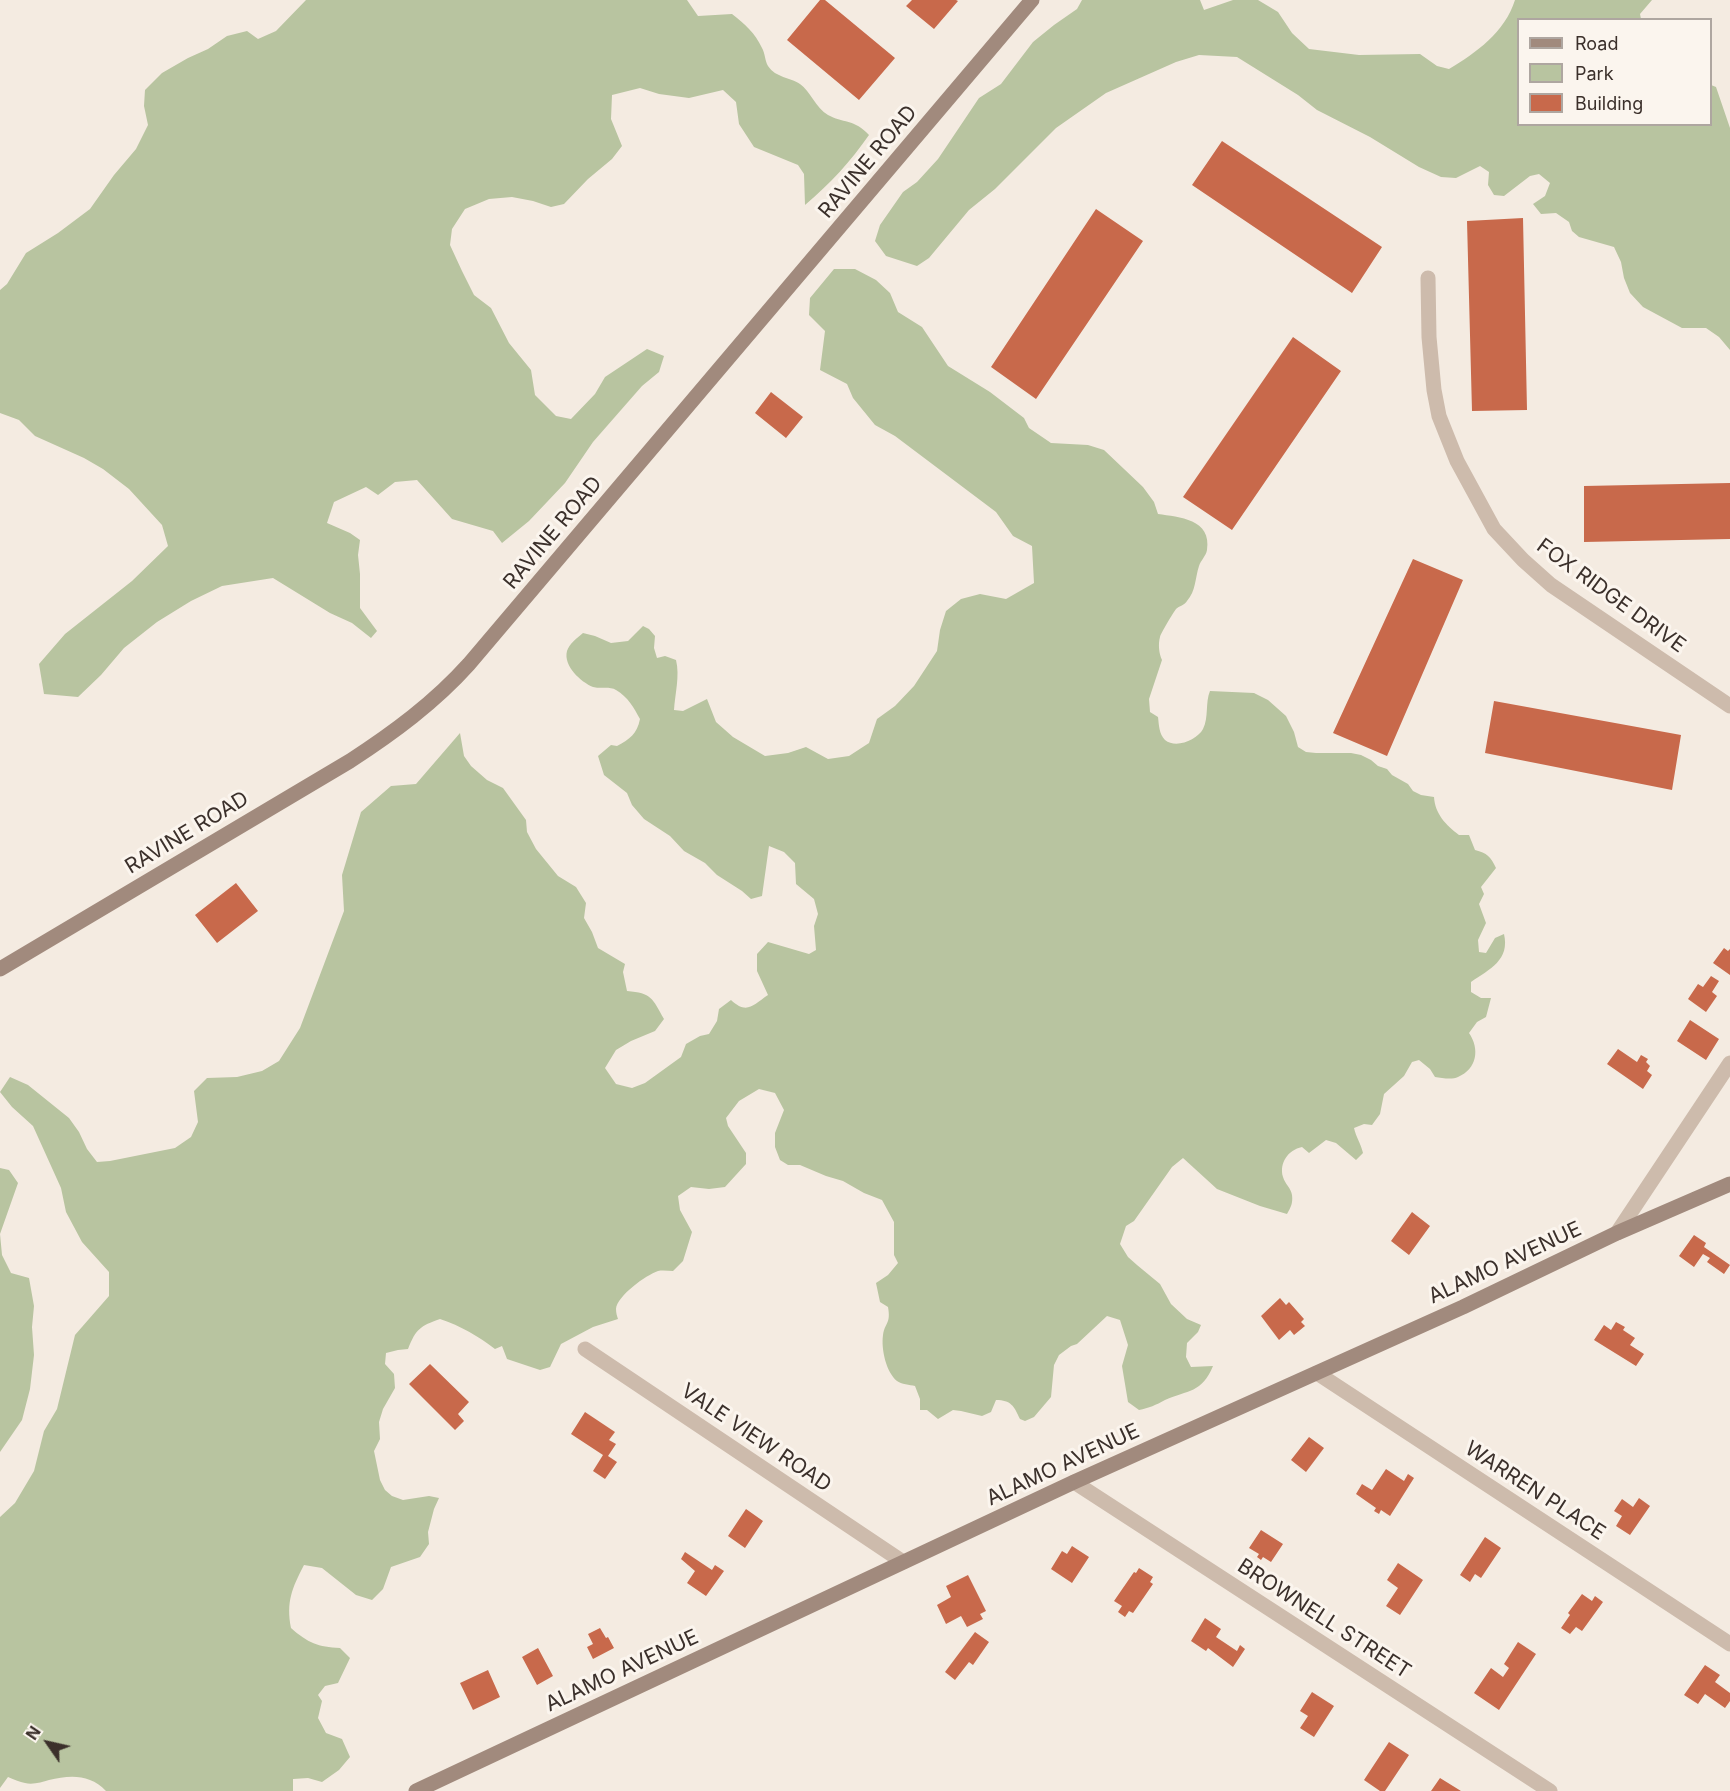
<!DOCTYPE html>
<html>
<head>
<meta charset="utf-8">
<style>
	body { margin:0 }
	#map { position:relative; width:1730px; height:1791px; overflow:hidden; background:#f4ebe1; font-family:Inter,sans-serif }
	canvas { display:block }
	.legend { position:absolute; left:1517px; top:18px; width:195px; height:108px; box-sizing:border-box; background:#fbf5ee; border:2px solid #aea6a0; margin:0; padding:8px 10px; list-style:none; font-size:18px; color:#3b302b }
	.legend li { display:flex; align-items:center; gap:12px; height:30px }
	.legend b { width:30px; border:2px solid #aea6a0 }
	.north { position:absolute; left:18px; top:1713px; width:60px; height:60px; -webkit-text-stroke:4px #fbf5ee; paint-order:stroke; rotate:304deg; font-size:16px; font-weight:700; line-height:24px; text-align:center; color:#3b302b }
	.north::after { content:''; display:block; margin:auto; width:21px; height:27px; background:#3b302b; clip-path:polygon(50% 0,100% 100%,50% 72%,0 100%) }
</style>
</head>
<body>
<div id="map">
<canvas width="1730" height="1791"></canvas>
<ul class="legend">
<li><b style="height:8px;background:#a18a7d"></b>Road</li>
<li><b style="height:16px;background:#b8c4a0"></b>Park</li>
<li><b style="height:16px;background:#c8694b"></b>Building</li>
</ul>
<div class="north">N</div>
</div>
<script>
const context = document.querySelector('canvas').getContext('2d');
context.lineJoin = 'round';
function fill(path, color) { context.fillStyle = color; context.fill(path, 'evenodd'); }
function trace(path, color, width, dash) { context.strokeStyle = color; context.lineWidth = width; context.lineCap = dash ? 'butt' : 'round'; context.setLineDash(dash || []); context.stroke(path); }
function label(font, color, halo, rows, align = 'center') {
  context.font = font + ' Inter,sans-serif'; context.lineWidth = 6; context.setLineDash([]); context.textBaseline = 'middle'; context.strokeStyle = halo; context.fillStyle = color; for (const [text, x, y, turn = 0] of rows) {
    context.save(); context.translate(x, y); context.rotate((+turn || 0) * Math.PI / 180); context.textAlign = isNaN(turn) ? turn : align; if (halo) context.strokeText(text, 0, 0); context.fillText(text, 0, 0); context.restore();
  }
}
fill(new Path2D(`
	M306,0H687L698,16L732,14C745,24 755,33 762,48C765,53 765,61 768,66C776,78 790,77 800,84C810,91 816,108 828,115C842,123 855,119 869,135C851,161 830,184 805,205L804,174L798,165L754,147L739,124L736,102L723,90L689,98L659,94L640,88L612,95L611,119L622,146L612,159L588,179L564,204L551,207L533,201L512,197L489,199L465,209L452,229L450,245L462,271L474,295L491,308L509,343L531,370L535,395L556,416L571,419L595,394L605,377L647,349L664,356L659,372L642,386L593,442L565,483L529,521L502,543L493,531L452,519L417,480L395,482L378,495L366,487L334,502L327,523L350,533L360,540L358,555L360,574V608L377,631L371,638L352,623L330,613L273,578L222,586L191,601L157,622L124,648L101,675L78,697L44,694L39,664L65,634L132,581L168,546L162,525L129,489L103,469L84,458L35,436L19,420L0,413V290L7,284L26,253L58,233L90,209L114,175L136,149L148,125L144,106L145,90L162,73L188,58L208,49L227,36L247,31L258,39L276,31Z
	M1082,0H1200L1204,10L1233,0H1258L1278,12L1292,33L1309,49L1359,55L1420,54L1437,66L1449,69C1476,53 1505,32 1515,0H1652L1640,14L1641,19L1518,20V124H1710L1711,85L1716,87L1730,128V350L1719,337L1706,328H1682L1643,307L1630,293L1624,278L1621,262L1614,247L1579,237L1572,231L1569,222L1556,213L1541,214L1533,204L1545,196L1550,183L1539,174L1530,176L1504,196L1494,195L1488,185L1489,172L1480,166L1456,178L1441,177L1419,167L1370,137L1317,110L1298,95L1237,57L1199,55L1176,62L1106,93L1056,128L995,189L969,210L929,258L917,266L886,256L875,241L880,225L903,192L917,182L938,159L979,98L1001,84L1033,42L1054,25L1077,9Z
	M834,269H855L876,280L890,293L898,312L922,327L948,366L990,392L1024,418L1029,428L1051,443L1088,445L1104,450L1143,487L1154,502L1158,514C1179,517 1212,519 1207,550C1206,556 1201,560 1199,566C1195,578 1196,591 1187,601C1185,605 1179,606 1176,609C1173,613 1161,633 1160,637C1158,644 1159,654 1162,660L1149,699L1150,712L1158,717C1159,725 1159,734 1165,740C1176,749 1197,740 1203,729C1209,717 1205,703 1210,691L1254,693L1268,700L1286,716L1294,732L1298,747L1306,752L1316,753H1351L1361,755L1371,760L1378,766L1387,769L1392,775L1408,784L1413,791L1421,795L1434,797C1435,814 1446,825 1459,835H1469L1475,850C1487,853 1491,857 1496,868L1481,887L1484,894L1479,904L1486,923L1478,940L1479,952L1486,953L1495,938L1504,934C1510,960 1490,969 1471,982V992L1481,998H1491L1486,1017L1477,1022L1469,1033C1480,1049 1477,1069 1458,1077C1452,1080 1442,1078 1435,1077L1430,1069L1419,1060L1412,1062L1404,1076L1384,1094L1380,1114L1372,1125L1364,1124L1354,1128C1356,1137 1361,1144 1363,1153L1356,1160L1336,1143L1326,1140L1309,1153L1302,1147C1288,1150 1279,1163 1283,1177C1285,1184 1291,1188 1292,1195C1293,1203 1291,1207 1287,1214L1260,1206L1217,1189L1183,1158L1172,1167L1134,1221L1126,1226L1120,1244L1128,1257L1137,1265L1160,1284L1171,1304L1187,1319L1201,1325L1198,1332L1187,1343L1186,1357L1191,1367L1213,1366C1202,1393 1188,1390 1165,1400C1156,1405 1149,1408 1139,1410L1128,1402L1122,1366L1128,1345L1120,1320L1107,1316L1077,1344L1071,1346L1059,1355L1054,1365L1051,1397L1034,1417L1025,1421L1020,1419C1014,1406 1011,1400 996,1400L991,1412L982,1416L961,1411L953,1410L938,1419L927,1410H920V1399L915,1386C910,1385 901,1384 897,1381C886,1372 881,1349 883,1335C885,1322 891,1324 888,1307L880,1302L876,1283L888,1275L898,1263L894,1255V1222L882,1200L864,1193L843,1181L826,1176L800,1165H788L780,1160L775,1147V1133L784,1110L775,1093L759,1089L739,1101L726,1118L728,1126L746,1153V1164L725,1187L709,1189L691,1187L678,1196L680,1210L692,1232L683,1261L673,1271C668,1271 663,1270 658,1271C646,1275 617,1296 616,1309C616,1313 617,1316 618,1319L593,1327L561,1344L550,1367L540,1370L507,1359L502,1346L495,1349C478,1336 461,1326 440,1319C420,1326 416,1329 408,1349L398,1350L386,1353L385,1364L394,1374L395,1388L383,1409L379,1422L380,1439L374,1451L380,1480L385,1490L392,1496L403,1500L429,1496L439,1498L434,1509L428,1532L429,1544L420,1557L391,1567L383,1589L372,1600L356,1595L322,1568L304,1565C292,1588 286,1602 291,1628C308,1643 318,1647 340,1648L350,1658L338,1683L325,1686L318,1695L322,1701L318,1718L326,1733L342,1739L350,1757L339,1770L322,1782L308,1778L293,1779V1791H106C90,1774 70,1775 49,1780C42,1782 33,1785 25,1783C20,1782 13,1779 8,1777L0,1788V1517L15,1503L34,1471L44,1431L57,1409L75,1335L109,1296V1272L82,1242L66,1212L61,1188L33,1126L12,1107L0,1092L10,1077L28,1085L69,1118L79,1132L87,1149L97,1162L110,1161L175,1148L191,1137L198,1122L194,1091L207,1078L237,1077L262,1071L279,1061L300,1028L344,911L342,875L361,812L391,786L416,784L460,733L464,756L471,766L487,780L503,788L526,820L527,832L536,849L558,876L576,887L586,903L584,918L592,932L598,948L625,964L623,972L627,991C652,993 652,998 664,1019L655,1031L631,1041L616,1050L605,1068L616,1084L632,1088L645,1083L681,1057L686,1044L700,1036L709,1034L717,1021L719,1009L731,1000C747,1015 753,1005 768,995L757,971V954L768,942L809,954L816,950L814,926L818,914L814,899L796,884L795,863L784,852L769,846L762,896L751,899L742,891L717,875L705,863L684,851L670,836L644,819L632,805L627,793L604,775L598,756L611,745L617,746C630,739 637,734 640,719C634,708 628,697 616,690C610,686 601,689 593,687C581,682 563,666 567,651C569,644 577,638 583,633L595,636L611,643L628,641L643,626L649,629L655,636L654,648L657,658L665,656L676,660C680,676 675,694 674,710L683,711L707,699L716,722L733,737L765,756L788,753L806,747L828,759L849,756L869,743L877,719L895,706L914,686L937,651L940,630L946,611L961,599L980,594L1006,599L1034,583L1032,546L1013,536L996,512L895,436L875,425L853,398L847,384L820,370L825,331L809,315L810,298Z
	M0,1168L9,1170L18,1183L0,1234L2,1255L11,1273L29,1278L34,1306L32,1327L34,1355L30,1389L22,1420L0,1452Z`), '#b8c4a0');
fill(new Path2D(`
	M820,0H825L895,58L859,100L787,40Z
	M912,0H956L958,1L934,29L906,6Z
	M1222,141L1382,247L1352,293L1192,185Z
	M1096,209L1143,241L1036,399L991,367Z
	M1523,218L1527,410L1472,411L1467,221Z
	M1293,337L1341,371L1232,530L1183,497Z
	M771,392L803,417L786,438L755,413Z
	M1730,483V539L1584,542V486Z
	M1413,559L1463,580L1387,756L1333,733Z
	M1494,701L1681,735L1672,790L1485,753Z
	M236,883L258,911L217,943L195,915Z
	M1724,948L1728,951L1730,949V975L1713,963Z
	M1711,976L1719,981L1712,992L1717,996L1706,1012L1688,999L1698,984L1703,987Z
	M1690,1020L1719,1039L1706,1060L1677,1041Z
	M1618,1049L1637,1062L1641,1055L1648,1059L1646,1062L1650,1066L1647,1071L1652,1075L1643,1089L1607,1064Z
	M1412,1212L1430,1226L1409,1255L1391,1241Z
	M1694,1235L1706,1243L1704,1247L1730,1265L1724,1274L1707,1262L1710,1258L1703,1254L1694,1267L1679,1256Z
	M1280,1298L1286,1305L1289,1302L1304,1319L1301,1322L1305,1326L1294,1335L1290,1330L1279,1340L1261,1316Z
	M1616,1322L1625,1327L1623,1330L1635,1338L1630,1345L1644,1354L1636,1366L1594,1340L1604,1325L1611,1330Z
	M430,1364L469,1402L458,1414L464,1421L455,1430L409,1384Z
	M585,1412L615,1432L609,1440L616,1444L608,1456L617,1462L605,1479L593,1471L603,1455L571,1434Z
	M1309,1437L1324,1448L1306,1472L1291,1460Z
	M1386,1469L1404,1481L1408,1474L1414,1478L1390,1516L1381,1510L1379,1514L1374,1511L1376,1508L1356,1494L1362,1484L1372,1490Z
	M1639,1498L1650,1506L1630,1535L1616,1526L1622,1516L1614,1511L1622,1499L1633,1507Z
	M746,1509L763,1521L745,1548L728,1536Z
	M1261,1530L1283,1544L1271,1562L1263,1557L1261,1560L1257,1557L1259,1554L1249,1548Z
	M1485,1537L1501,1548L1481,1578L1475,1574L1470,1582L1460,1575Z
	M1072,1546L1089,1557L1072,1583L1051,1569L1062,1551L1067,1554Z
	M685,1552L712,1570L715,1565L724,1571L706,1596L687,1583L695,1571L681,1559Z
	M1398,1563L1423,1580L1400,1615L1386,1606L1398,1588L1387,1580Z
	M1139,1568L1153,1577L1150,1582L1153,1584L1133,1613L1129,1611L1125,1617L1118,1612L1122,1606L1114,1601L1134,1572L1136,1573Z
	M968,1575L986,1611L980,1614L983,1619L967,1627L961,1616L946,1624L937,1605L951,1597L946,1586Z
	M1582,1594L1592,1601L1595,1596L1603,1602L1582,1631L1576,1627L1570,1634L1561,1628L1570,1615L1568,1613Z
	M1205,1618L1221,1629L1216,1637L1237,1651L1240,1645L1245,1649L1233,1667L1208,1648L1206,1651L1191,1641Z
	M600,1628L606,1638L608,1637L614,1648L593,1659L587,1647L593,1644L588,1634Z
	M975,1632L989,1642L973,1665L969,1662L955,1680L945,1672Z
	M1518,1642L1536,1654L1499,1710L1474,1693L1491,1668L1503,1677L1509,1668L1504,1664Z
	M538,1648L553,1676L537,1685L522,1657Z
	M1705,1665L1720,1675L1715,1682L1730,1693V1701L1725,1708L1705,1694L1698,1704L1684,1695Z
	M488,1670L500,1697L473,1710L460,1683Z
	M1312,1692L1334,1706L1314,1737L1300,1728L1308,1716L1300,1711Z
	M1389,1742L1409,1755L1385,1791H1380L1364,1780Z
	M1440,1778L1461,1791H1431Z`), '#c8694b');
trace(new Path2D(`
	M1428,278L1429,337L1434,390L1439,416L1457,461L1494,529L1523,560L1551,585L1730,706
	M1617,1233L1730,1063
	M585,1349L903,1562
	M1317,1373L1730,1644
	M1074,1482L1550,1791`), '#cdbbac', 15);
trace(new Path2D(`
	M0,969L350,761C393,733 434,703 469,664L1032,0
	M416,1791L1074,1482L1463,1307L1617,1233L1730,1184`), '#a18a7d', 15);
label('21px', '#3b302b', '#fbf5ee', [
	["RAVINE ROAD",868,162,-50],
	["RAVINE ROAD",553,533,-50],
	["FOX RIDGE DRIVE",1611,596,36],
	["RAVINE ROAD",187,833,-31],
	["ALAMO AVENUE",1505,1263,-25],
	["VALE VIEW ROAD",756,1438,34],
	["ALAMO AVENUE",1063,1465,-25],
	["WARREN PLACE",1535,1491,33],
	["BROWNELL STREET",1324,1619,33],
	["ALAMO AVENUE",622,1671,-25]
]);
</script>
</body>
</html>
